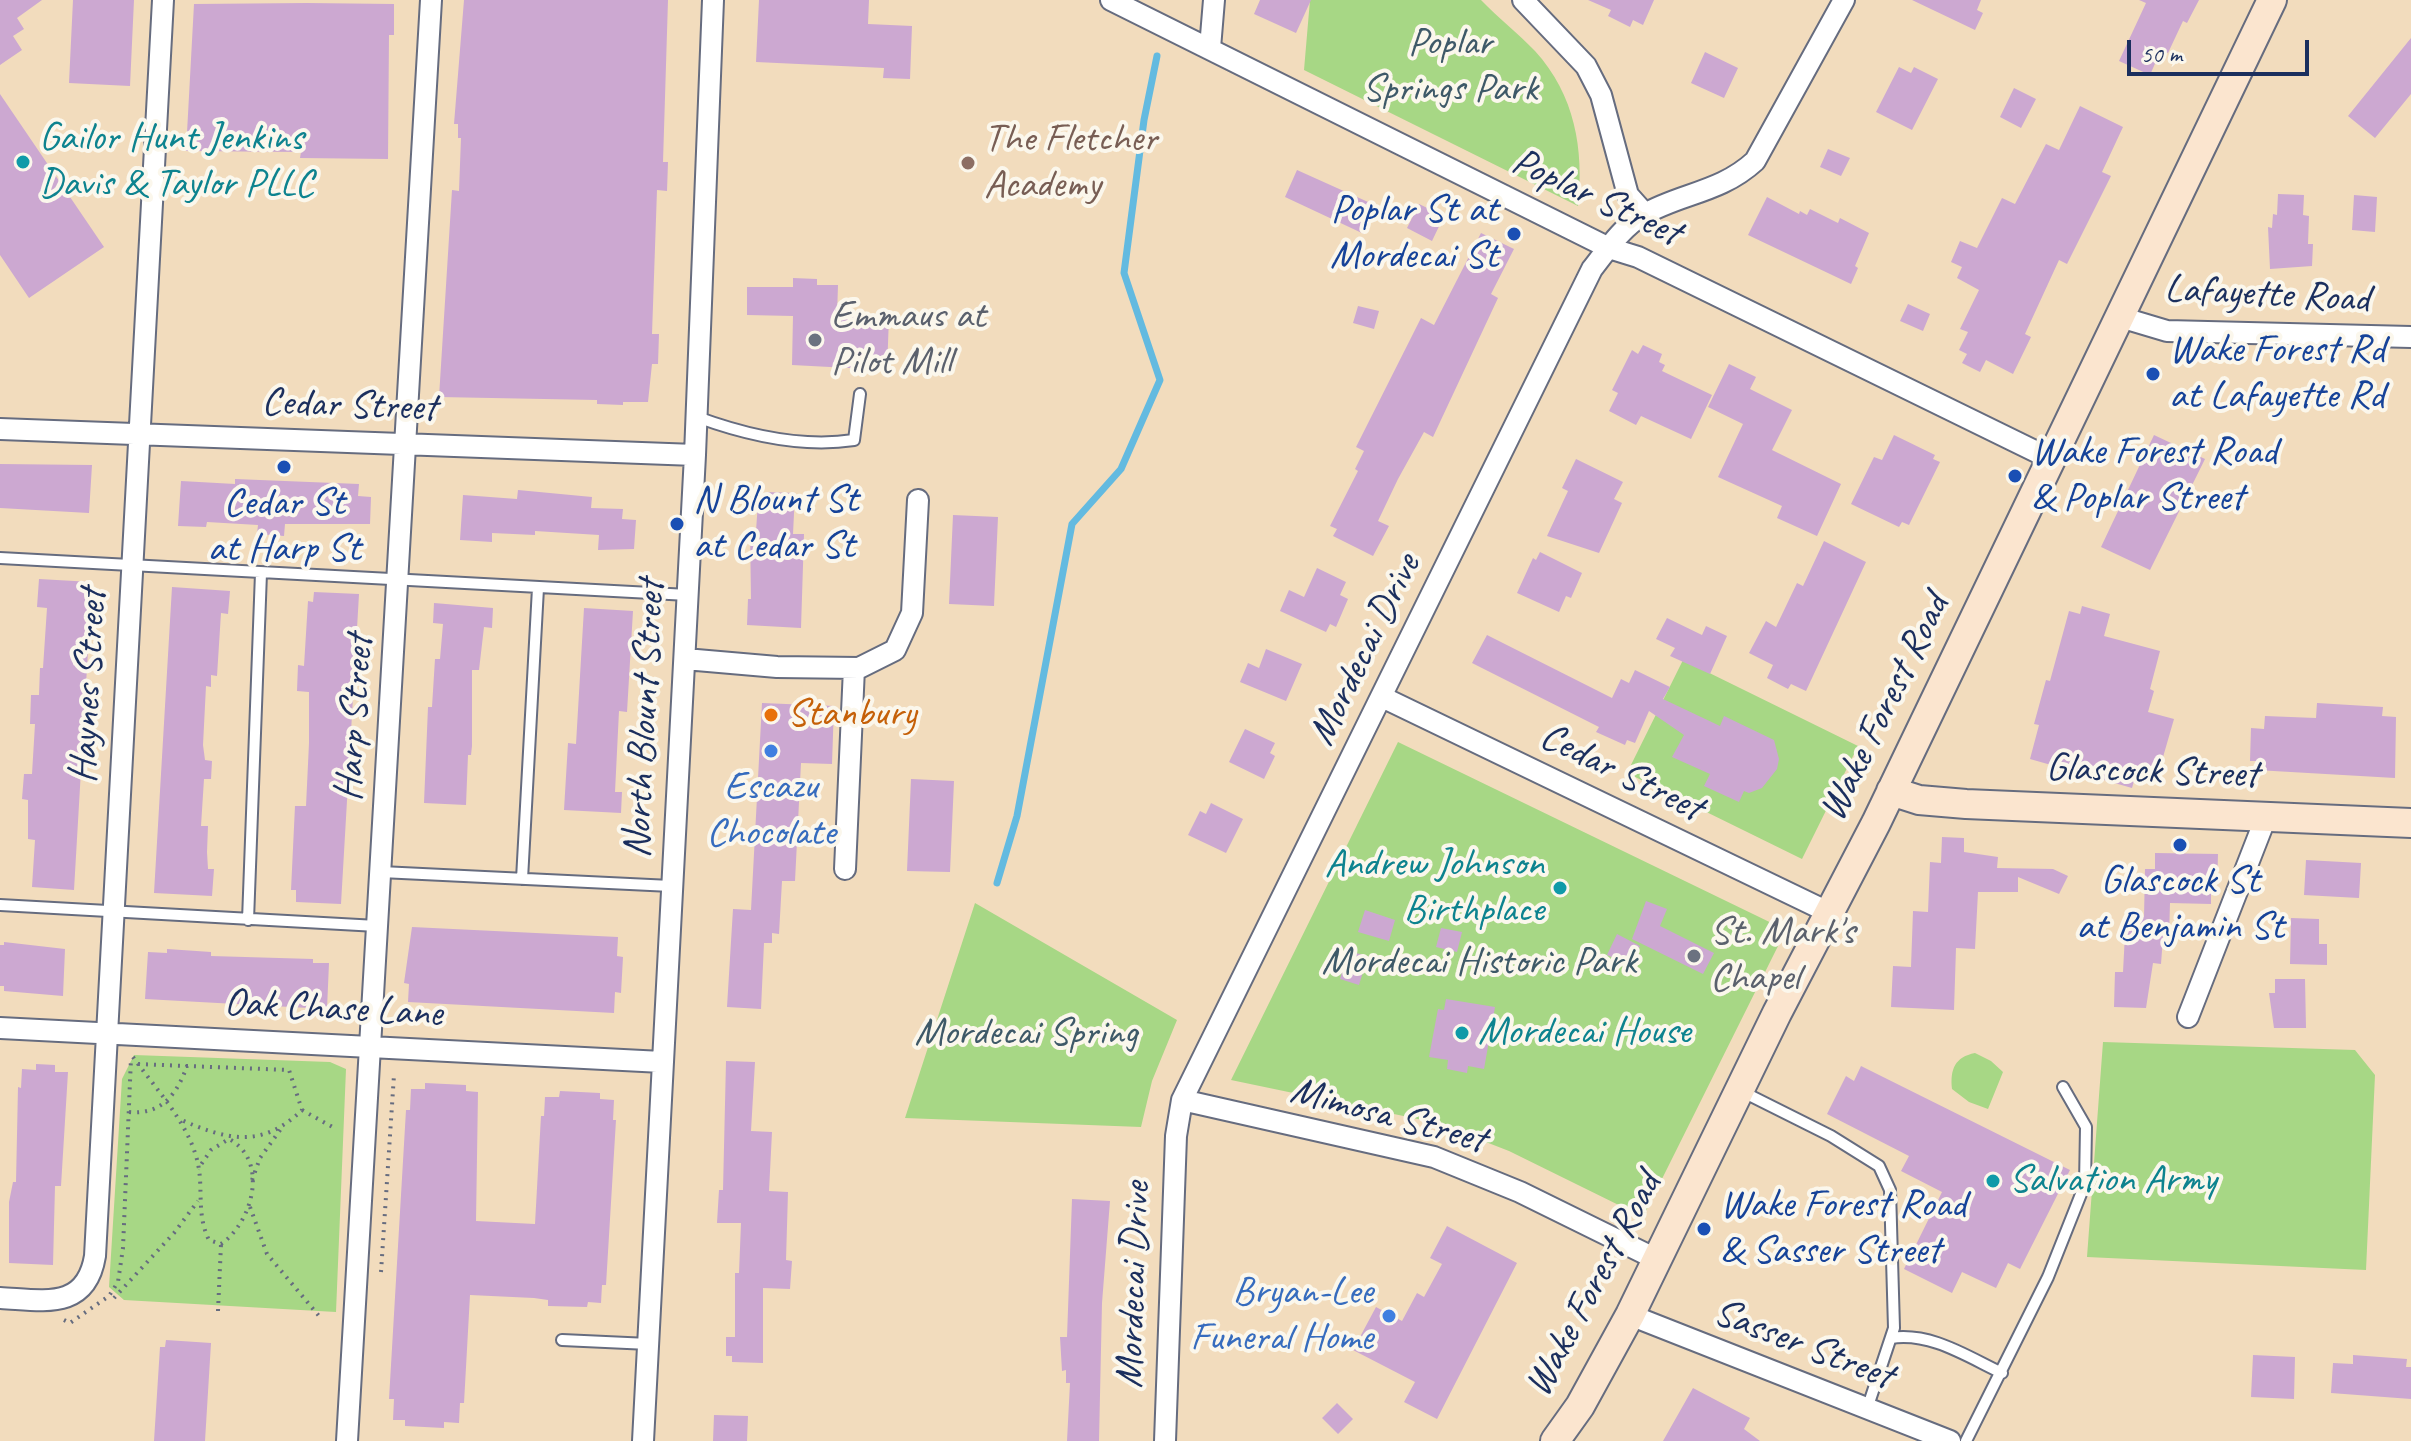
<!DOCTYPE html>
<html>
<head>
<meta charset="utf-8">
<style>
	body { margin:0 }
	#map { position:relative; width:2411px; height:1441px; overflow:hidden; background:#f2dcbd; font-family:Caveat,sans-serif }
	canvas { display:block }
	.scale { position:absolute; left:2127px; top:40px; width:182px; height:36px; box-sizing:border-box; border:4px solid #1b2f5e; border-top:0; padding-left:10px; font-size:24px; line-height:28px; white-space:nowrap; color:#1b2f5e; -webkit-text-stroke:6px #fbf7ec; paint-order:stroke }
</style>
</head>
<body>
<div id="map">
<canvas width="2411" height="1441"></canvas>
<div class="scale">50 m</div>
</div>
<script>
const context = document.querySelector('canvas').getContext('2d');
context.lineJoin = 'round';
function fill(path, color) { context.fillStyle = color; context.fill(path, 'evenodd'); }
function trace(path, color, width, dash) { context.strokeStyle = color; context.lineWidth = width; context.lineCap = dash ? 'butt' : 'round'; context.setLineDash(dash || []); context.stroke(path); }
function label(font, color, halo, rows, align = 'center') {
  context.font = font + ' Caveat,sans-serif'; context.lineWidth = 8; context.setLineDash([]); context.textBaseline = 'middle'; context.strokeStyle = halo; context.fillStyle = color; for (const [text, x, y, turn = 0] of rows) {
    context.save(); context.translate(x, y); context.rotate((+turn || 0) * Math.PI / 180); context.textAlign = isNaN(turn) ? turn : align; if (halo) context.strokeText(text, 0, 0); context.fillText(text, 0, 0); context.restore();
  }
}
fill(new Path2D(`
	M1310,0H1481C1498,18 1518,33 1535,51C1575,95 1584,149 1578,206L1304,70Z
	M1683,660L1858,746L1802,859L1627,773Z
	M1398,742L1786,930L1643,1217L1509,1151L1437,1123L1231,1080Z
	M975,903L1177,1020L1152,1081L1141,1127L905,1118Z
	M2103,1042L2355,1050L2375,1075L2366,1270L2087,1257Z
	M1975,1053L1991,1061L2003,1072L1988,1109L1969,1102L1952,1089C1950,1069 1955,1057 1975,1053Z
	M134,1055L330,1062L346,1069L336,1312L124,1300L109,1287L122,1079Z`), '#a7d785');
trace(new Path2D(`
	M997,883L1017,816L1072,524L1121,469L1160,380L1124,273L1144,120L1157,56`), '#63bae0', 7);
fill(new Path2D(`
	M0,0H42L17,18L24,29L13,36L22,50L0,65Z
	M73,0H134L130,86L69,83Z
	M464,0H668L663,162H668L667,191L657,190L652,334H659L658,364H652L648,402H623V405L597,404V400L439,397L452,190L459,191L461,138H458V124H454Z
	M759,0H869L868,24L912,26L910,79L883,78L884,68L756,62Z
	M1260,0H1311L1296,33L1254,14Z
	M1588,0H1654L1643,25L1633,20L1630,27L1608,16L1611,10Z
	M1912,0H1981L1977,10L1983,13L1975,30Z
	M2139,0H2199L2187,23L2183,21L2168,53L2161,50L2150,75L2119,61L2146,3Z
	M307,3L394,4V35H389L388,159L300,158L301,152L186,151L194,4Z
	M2411,38V94L2375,138L2348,116Z
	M1705,52L1738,68L1724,98L1691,83Z
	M1899,67L1911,73L1914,67L1938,79L1912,130L1876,112Z
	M2014,88L2036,99L2021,128L2000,117Z
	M0,94L104,247L29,298L0,255Z
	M2080,106L2123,127L2102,172L2111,176L2067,264L2059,260L2025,334L2031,337L2013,374L1986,360L1980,372L1962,363L1967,354L1959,350L1968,332L1960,329L1979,290L1957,278L1962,267L1951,262L1960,241L1977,248L2002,198L2015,204L2046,144L2059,150Z
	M1828,149L1850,158L1841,176L1820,167Z
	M1297,170L1377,206L1364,234L1285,197Z
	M2278,194L2304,195L2303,215L2309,216L2308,244H2313L2312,266L2270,269L2268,227L2272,228L2273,214L2277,215Z
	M2354,195L2377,197L2375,232L2352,230Z
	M1767,197L1799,214L1800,211L1807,215L1810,209L1838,223L1840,218L1869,233L1855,266L1858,268L1851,284L1748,235Z
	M1419,204L1444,216L1432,241L1407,228Z
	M1481,233L1514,249L1491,294L1498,298L1433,437L1424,432L1398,479L1378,521L1389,526L1373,556L1333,536L1337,529L1330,526L1358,471L1355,469L1364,451L1356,447L1421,318L1434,325Z
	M793,278L817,279V285H838L837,316L889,317L887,370L792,365L793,316L747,315V287H793Z
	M1908,304L1930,314L1923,331L1900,321Z
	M1358,306L1379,311L1374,329L1353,323Z
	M1643,345L1662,354L1659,362L1665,365L1662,371L1712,395L1691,439L1641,416L1636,425L1609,411L1618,393L1612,390L1632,350L1638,354Z
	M1729,364L1756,377L1750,389L1792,410L1772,450L1841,484L1817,536L1777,518L1782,506L1718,477L1743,424L1708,407Z
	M1894,435L1935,455L1933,459L1940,462L1909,525L1902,522L1899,527L1851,504L1874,457L1882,460Z
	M2154,435L2205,459L2150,570L2101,547Z
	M1576,459L1623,482L1614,499L1622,503L1599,553L1547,536L1568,491L1562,488Z
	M0,464L92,465L89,513L0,508Z
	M235,479L359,484L358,496L371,497L370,524H285L284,536L257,534L258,525L207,522L206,527L178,526L181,481L235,484Z
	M518,490L592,497L591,508L623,509L622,519L636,520L634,549L598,550L599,535L535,531V535L492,533V542L460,540L463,495L517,499Z
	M766,492L795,493L793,534H804L801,628L747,625L748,599H751L750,531H756L758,502L765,503Z
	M953,515L998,517L994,606L949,604Z
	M1824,541L1866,562L1806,691L1791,684L1788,689L1767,678L1773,665L1749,653L1766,621L1776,627L1797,583L1803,586Z
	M1540,552L1582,573L1571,598L1566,596L1559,612L1517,593L1533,558L1536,560Z
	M1317,568L1346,582L1340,595L1348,599L1336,627L1330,624L1326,632L1280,611L1289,590L1304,597Z
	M39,579L92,582L74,890L32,887L35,840L28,839V800L22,799L24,774H32L35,724H30L31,695H39L40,668H43L47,608L37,607Z
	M172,587L230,591L228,614L221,613L217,676L211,675V687L206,686L203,745L205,760L212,761L211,779H204L201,826H208L207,852L208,869H214L212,896L154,893Z
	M314,592L359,594L341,904L296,902V890H291L295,806H306L309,743V692L297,691L298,665L304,666L308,601L313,602Z
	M434,603L493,608L492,628L484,627L479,670H472V746L471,755H468L466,805L424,803L428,707H432L435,659H440L443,624L433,623Z
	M2082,606L2110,614L2104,636L2160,651L2150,689L2154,691L2148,712L2174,719L2161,764H2156L2154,771L2138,767L2132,788L2030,759L2039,725L2034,724L2046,680L2050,681L2069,611L2080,614Z
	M584,608L633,611L627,712L619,711L615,792H622L621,813L564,810L568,743L576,744Z
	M1667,618L1702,635L1706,626L1727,636L1710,674L1670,656L1675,648L1656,639Z
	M1487,635L1612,698L1621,679L1629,683L1635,670L1670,687L1663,699L1720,726L1724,716L1774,740L1779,759L1777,769L1762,788L1749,793L1744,791L1739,802L1704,786L1710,774L1672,757L1684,735L1649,711L1635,743L1627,740L1625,745L1596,732L1599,727L1472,663Z
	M1266,649L1302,664L1286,701L1240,682L1248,663L1259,668Z
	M762,703L834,706L832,764L801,763L795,881H782L779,934L772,933V943H764L761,1009L727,1007L733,909L751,910Z
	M2317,703L2383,707L2382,716L2396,717L2395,778L2256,770L2257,761H2250L2251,728L2264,729L2265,716L2316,718Z
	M1245,729L1275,743L1270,753L1275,756L1264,779L1229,762Z
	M911,779L954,781L950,872L907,871Z
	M1211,803L1243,819L1226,853L1188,835L1200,811L1206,814Z
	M1942,837L1964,838V852L1998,857L1997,868L2053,869L2068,876L2059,894L2018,877V892H1978L1975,949L1956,948L1954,1010L1891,1007L1893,966L1911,967L1913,911L1928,912L1930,862L1941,863Z
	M2155,853L2218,854L2217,889L2211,888V904L2170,903L2169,938L2163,937L2161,964L2153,963L2146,1008L2114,1007L2115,972H2123L2126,915L2144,917L2145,869H2155Z
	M2306,860L2361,863L2359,898L2304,895Z
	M1646,901L1667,909L1660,926L1714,953L1703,974L1632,939Z
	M1365,910L1395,920L1389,941L1358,932Z
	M2291,918L2319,919V944H2327V965L2290,964Z
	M412,927L618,937L617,956L623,957L621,993L615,992L614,1013L408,1002L409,984L404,983Z
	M1441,928L1462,932L1457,952L1436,947Z
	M1617,934L1640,946L1631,966L1607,955Z
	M4,942L65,949L63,996L4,991V986H0V945H4Z
	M167,949L211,952V956L313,959V963H329L327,1009L145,999L148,952L167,953Z
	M1348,951L1368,956L1359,985L1340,979Z
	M2275,979H2305L2306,1028H2274L2269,993H2275Z
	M1446,999L1495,1007L1484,1069L1468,1066L1467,1073L1447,1069L1448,1060L1429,1057L1438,1009L1444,1010Z
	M726,1061L755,1062L751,1131L772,1132L769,1191L788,1192L786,1260L792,1261L790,1289L763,1288V1363L732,1362V1356H726V1337H735V1273H739L741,1223H717L719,1190H723Z
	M36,1064L55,1065V1072H68L61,1186H55L53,1265L9,1263V1202L13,1182H16L18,1087L21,1088L22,1069L36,1070Z
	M1861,1066L2070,1170L2020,1269L2008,1263L1996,1288L1962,1272L1952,1293L1904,1269L1942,1192L1901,1171L1909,1156L1827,1114L1846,1076L1854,1081Z
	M425,1083L466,1085V1091L478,1092L476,1221L535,1224L541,1116H544L545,1097H559L560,1091L600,1093V1099L614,1100L613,1120H616L606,1285H602L601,1303L588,1302L587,1307L548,1306V1300L534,1298L470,1295L464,1403H460L459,1423L444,1422V1428L405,1426V1420H393L394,1399H389L406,1110H410L411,1089H425Z
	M1072,1199L1110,1201L1102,1303L1099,1441H1067L1070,1383H1066V1370L1062,1371L1060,1337H1067Z
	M1447,1226L1517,1263L1437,1419L1404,1402L1415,1382L1353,1350L1376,1307L1402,1321L1417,1293L1424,1297L1442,1264L1430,1258Z
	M166,1340L211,1343L205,1441H154L160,1347H165Z
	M2253,1355L2295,1357L2294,1399L2251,1397Z
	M2353,1355L2407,1359L2406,1367H2411V1399L2331,1393L2333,1363L2353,1364Z
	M1693,1388L1750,1418L1744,1429L1760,1441H1663Z
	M1337,1403L1353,1419L1338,1434L1322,1418Z
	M714,1415L748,1416L747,1441H713Z`), '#cca8d1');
const lane = new Path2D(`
	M697,417C746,435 802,448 854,440L860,394
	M0,558L688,595
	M381,872L671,886
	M522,879L538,588
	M0,905L377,926
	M248,920L261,573
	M1741,1091L1831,1136L1879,1166L1890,1190L1894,1328L1867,1409
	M1891,1338C1931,1332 1966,1356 2002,1373
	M562,1340L649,1344
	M1966,1441L2048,1277L2085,1184L2086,1127L2063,1087`);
const street = new Path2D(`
	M1111,0L1609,248L1638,257L2051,459
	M1523,0L1586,66L1601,95L1628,195L1645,214
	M1210,48L1214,0
	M2120,317L2167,331L2411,337
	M0,429L695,455
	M685,659L777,667L859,668L895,650L912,613L918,500
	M1382,697L1828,912
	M845,869L854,668
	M2188,1017L2266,817
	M0,1028L662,1062
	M1182,1100L1434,1157L1520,1192L1656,1259
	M0,1298C43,1300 86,1311 95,1256L163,0
	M1630,1315L1950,1441
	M347,1441L431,0
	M643,1441L695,455L713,0
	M1165,1441L1176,1136L1182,1100L1592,269C1607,250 1622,227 1643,215C1681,193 1720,193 1755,161L1844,0`);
const secondary = new Path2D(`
	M1891,791L1919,800L1966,804L2411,823
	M1555,1441L1580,1406L1630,1315L1777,1013L1876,823L2272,0`);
trace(lane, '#666c7f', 14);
trace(street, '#666c7f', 24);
trace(secondary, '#666c7f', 32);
trace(new Path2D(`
	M133,1057C155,1088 185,1119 196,1156C205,1185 195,1212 209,1240L221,1244C252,1223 270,1161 229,1139L211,1150L198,1169
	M138,1064L187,1066
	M302,1110L336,1129
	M129,1112C162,1115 177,1094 187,1066L289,1070L302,1110C261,1150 225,1139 179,1119
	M252,1180L260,1158L283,1126
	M250,1207L267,1254L319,1316
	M381,1272L394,1075
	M114,1298L174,1233L198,1201
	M218,1311L221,1244
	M64,1320L70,1323L109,1296L118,1282L123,1248L131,1058`), '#666c7f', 4, [2, 6]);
trace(lane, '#fff', 10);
trace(street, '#fff', 20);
trace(secondary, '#fbe5cf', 28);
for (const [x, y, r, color] of [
	[23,162,8,"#0f9aa8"],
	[968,163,8,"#8d6e63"],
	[1514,234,8,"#1a4fb4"],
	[815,340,8,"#6b7280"],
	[2153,374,8,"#1a4fb4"],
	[284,467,8,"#1a4fb4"],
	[2015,476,8,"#1a4fb4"],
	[677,524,8,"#1a4fb4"],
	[771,715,8,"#e8710a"],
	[771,751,8,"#3f7fe0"],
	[2180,845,8,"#1a4fb4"],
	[1560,888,8,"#0f9aa8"],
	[1694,956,8,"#6b7280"],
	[1462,1033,8,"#0f9aa8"],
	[1993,1181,8,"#0f9aa8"],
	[1704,1229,8,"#1a4fb4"],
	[1389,1316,8,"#3f7fe0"]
]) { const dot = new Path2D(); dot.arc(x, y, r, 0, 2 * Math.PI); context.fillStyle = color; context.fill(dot); trace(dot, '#fbf7ec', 3); }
label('40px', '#3e5968', '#fbf7ec', [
	["Poplar",1450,44],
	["Springs Park",1450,90],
	["Mordecai Historic Park",1479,963],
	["Mordecai Spring",1026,1034]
]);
label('40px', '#0d838f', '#fbf7ec', [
	["Gailor Hunt Jenkins",39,139],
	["Davis & Taylor PLLC",39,185],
	["Andrew Johnson",1544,865,"right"],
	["Birthplace",1544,911,"right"],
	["Mordecai House",1478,1033],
	["Salvation Army",2009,1181]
], 'left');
label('40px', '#785e54', '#fbf7ec', [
	["The Fletcher",984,140],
	["Academy",984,186]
], 'left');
label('40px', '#1b2f5e', '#fbf7ec', [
	["Poplar Street",1596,198,25],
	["Lafayette Road",2267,295,3],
	["Cedar Street",349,406,2],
	["Mordecai Drive",1365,650,-64],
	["Haynes Street",89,686,-87],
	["Wake Forest Road",1885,708,-64],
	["Harp Street",355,718,-86],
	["North Blount Street",645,719,-87],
	["Glascock Street",2152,772,2],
	["Cedar Street",1621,773,26],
	["Oak Chase Lane",333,1009,3],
	["Mimosa Street",1388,1116,15],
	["Mordecai Drive",1134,1285,-88],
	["Wake Forest Road",1594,1285,-62],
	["Sasser Street",1803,1345,21]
]);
label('40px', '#164399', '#fbf7ec', [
	["Poplar St at",1498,211,"right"],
	["Mordecai St",1498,257,"right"],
	["Wake Forest Rd",2169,351],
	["at Lafayette Rd",2169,397],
	["Wake Forest Road",2031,453],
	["& Poplar Street",2031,499],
	["N Blount St",693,501],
	["at Cedar St",693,547],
	["Cedar St",284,504,"center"],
	["at Harp St",284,550,"center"],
	["Glascock St",2180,882,"center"],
	["at Benjamin St",2180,928,"center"],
	["Wake Forest Road",1720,1206],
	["& Sasser Street",1720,1252]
], 'left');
label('40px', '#5b616d', '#fbf7ec', [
	["Emmaus at",831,317],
	["Pilot Mill",831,363],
	["St. Mark's",1710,933],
	["Chapel",1710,979]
], 'left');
label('40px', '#c56008', '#fbf7ec', [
	["Stanbury",787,715]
], 'left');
label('40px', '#366cbe', '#fbf7ec', [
	["Escazu",771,788],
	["Chocolate",771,834],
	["Bryan-Lee",1373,1293,"right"],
	["Funeral Home",1373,1339,"right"]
]);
</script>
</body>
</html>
